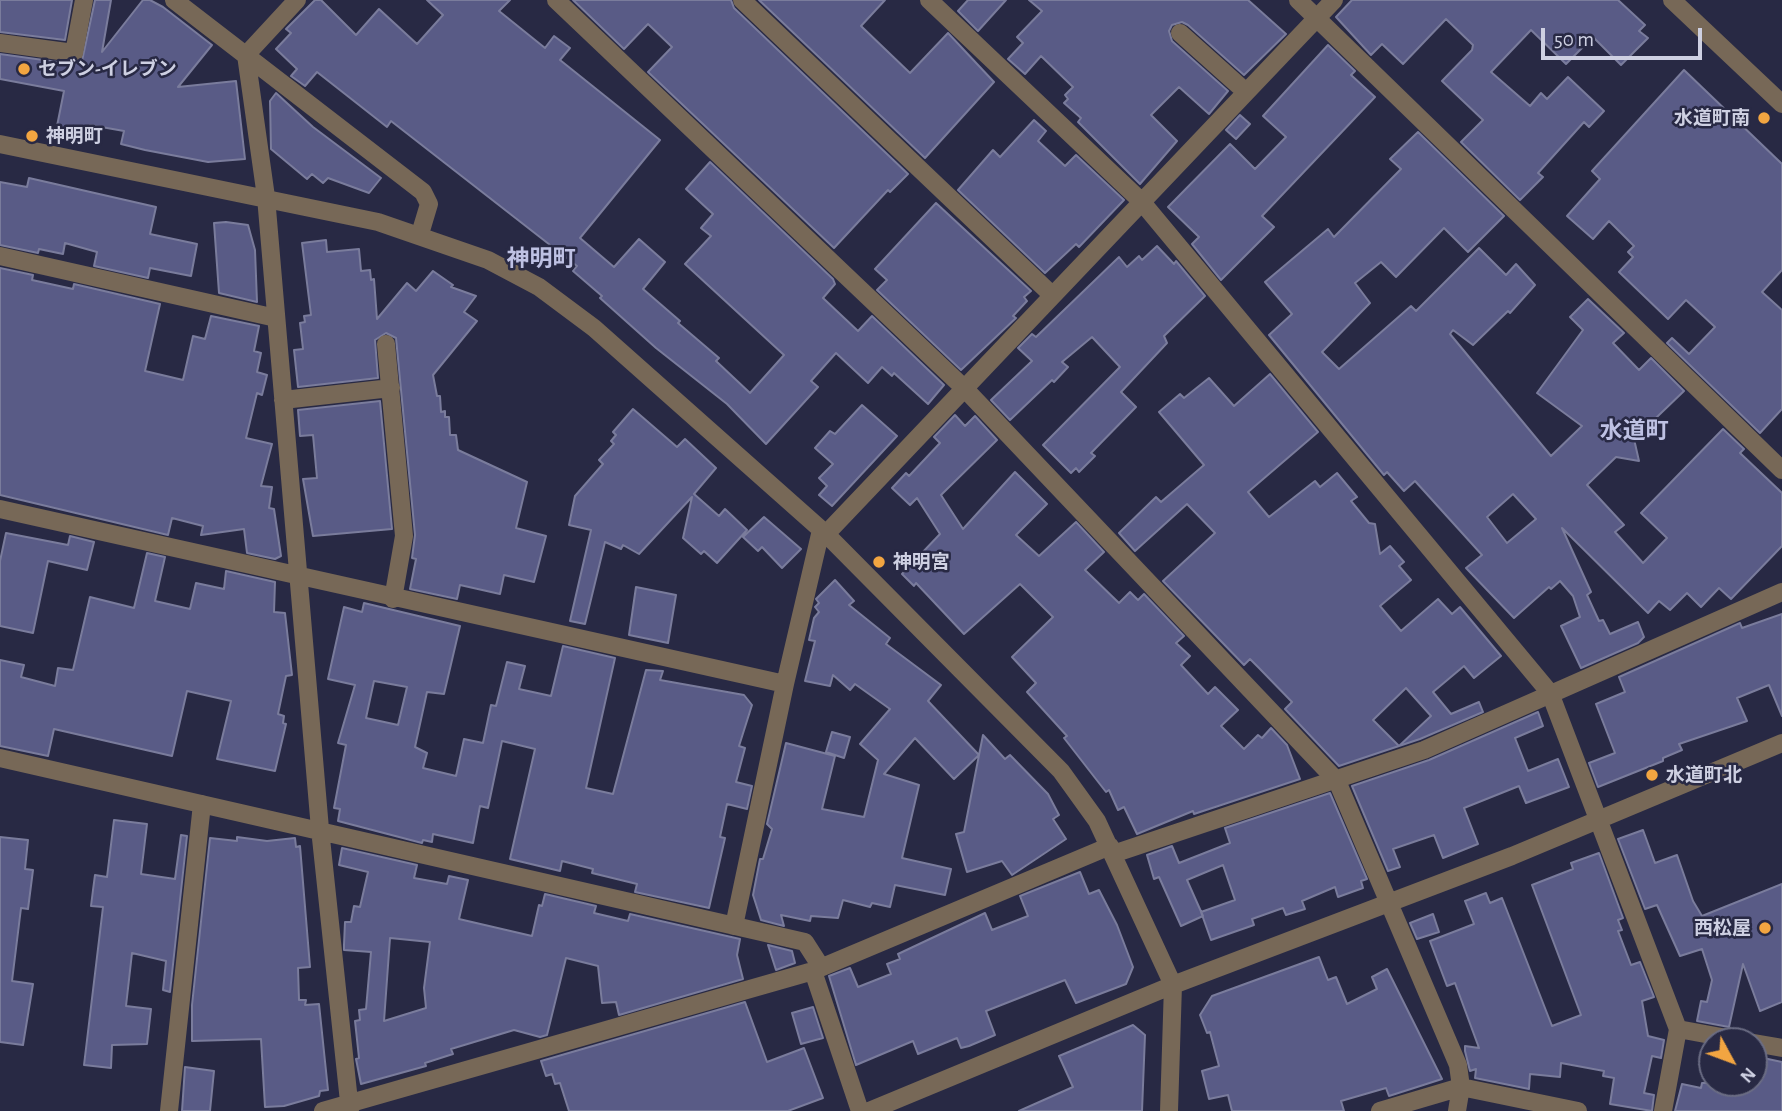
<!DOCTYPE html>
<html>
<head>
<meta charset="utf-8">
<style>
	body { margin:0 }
	#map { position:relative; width:1782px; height:1111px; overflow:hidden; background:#282944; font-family:"Alegreya Sans",sans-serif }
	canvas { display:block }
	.north { position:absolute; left:1698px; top:1027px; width:70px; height:70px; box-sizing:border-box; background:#282944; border:2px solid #6a6c83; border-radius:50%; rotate:131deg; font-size:19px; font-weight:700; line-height:28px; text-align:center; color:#ced0e2 }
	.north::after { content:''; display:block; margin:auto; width:24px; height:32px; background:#f2a541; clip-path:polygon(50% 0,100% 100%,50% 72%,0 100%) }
	.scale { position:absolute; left:1541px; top:28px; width:161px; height:32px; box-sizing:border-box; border:4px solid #ced0e2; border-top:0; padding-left:9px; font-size:21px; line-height:24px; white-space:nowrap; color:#ced0e2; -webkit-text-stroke:5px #282944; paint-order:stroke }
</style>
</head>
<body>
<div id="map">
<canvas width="1782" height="1111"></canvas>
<div class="north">N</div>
<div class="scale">50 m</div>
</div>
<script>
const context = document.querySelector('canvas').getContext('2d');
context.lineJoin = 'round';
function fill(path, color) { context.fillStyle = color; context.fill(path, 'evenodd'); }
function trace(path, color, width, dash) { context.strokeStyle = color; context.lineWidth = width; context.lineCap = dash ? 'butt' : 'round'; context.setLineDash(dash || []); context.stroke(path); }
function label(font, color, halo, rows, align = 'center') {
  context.font = font + ' "Alegreya Sans","Noto Sans JP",sans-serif'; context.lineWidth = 5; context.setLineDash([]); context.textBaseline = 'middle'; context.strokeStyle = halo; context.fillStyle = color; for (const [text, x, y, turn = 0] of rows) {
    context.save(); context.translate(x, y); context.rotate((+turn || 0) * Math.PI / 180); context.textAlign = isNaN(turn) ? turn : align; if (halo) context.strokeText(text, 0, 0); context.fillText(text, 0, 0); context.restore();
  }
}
const building = new Path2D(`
	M0,0H72L65,40L0,32Z
	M95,0H111L102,52L143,0H150L163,7L212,45L178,87L236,81L245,159L208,162L145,150L121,144L124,131L90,125L88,137L56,131L64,91L0,79V54L72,64L82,61Z
	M315,0H321L356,35L379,9L417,44L443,15L427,0H510L499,11L545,48L554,36L570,48L560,60L660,140L580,238L614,267L639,239L665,262L643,289L680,321L678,323L719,358L716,361L750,393L784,355L685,264L711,236L701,228L713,214L686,189L710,162L833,279L835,284L823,298L858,331L872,316L944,385L928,404L894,373L892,376L882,367L868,383L836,353L811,381L818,387L766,444L727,404L656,348L600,298L602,296L573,271L577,266L391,121L387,127L317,72L305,86L291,76L297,69L276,49L291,33L286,29Z
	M573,0H731L734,8L908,174L890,192L888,190L834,248L648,72L672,47L648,24L624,49Z
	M759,0H885L861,26L910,73L948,33L994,82L925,158Z
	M968,0H1006L978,31L958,11Z
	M1029,0H1248L1286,34L1244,75L1188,25L1182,22L1172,25L1169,31L1172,41L1228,91L1209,114L1179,87L1151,115L1177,141L1140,184L1078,122L1081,118L1064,103L1068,99L1065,95L1073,87L1041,56L1025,74L1008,59L1023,43L1017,37L1042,11Z
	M1352,0H1618L1645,25L1639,31L1648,38L1621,65L1593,37L1566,64L1531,30L1491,72L1530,106L1541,93L1547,99L1568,77L1604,111L1589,127L1584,122L1538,173L1543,177L1520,200L1461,142L1483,120L1442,81L1472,50L1473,45L1446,19L1403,64L1382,44L1371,55L1336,17Z
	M1328,45L1355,71L1351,75L1375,97L1262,216L1274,227L1221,280L1192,244L1199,237L1168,207L1230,144L1255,169L1286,137L1263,116Z
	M1684,70L1782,164V270L1762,292L1782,310V409L1760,433L1667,343L1672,338L1689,354L1715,327L1686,300L1668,319L1619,272L1633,257L1628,252L1634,246L1609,221L1593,239L1567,216L1600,179L1592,171Z
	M276,93L313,127L381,178L369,193L328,178L323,183L312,174L307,179L271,149L270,101Z
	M1240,115L1250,124L1236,139L1226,130Z
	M1034,120L1046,131L1038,141L1065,166L1076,155L1124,200L1079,247L1076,244L1045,273L958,190L993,150L1000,157Z
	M1418,132L1504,216L1468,252L1444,228L1396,277L1381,262L1355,283L1370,303L1322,352L1339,369L1411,306L1416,311L1479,248L1506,275L1516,264L1535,285L1510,313L1508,311L1473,345L1453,330L1450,334L1551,456L1582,426L1537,393L1583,330L1570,317L1588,299L1624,333L1613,343L1639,370L1651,358L1684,391L1634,439L1639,461L1616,457L1587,485L1624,525L1615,532L1643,563L1667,538L1641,513L1723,429L1744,449L1740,453L1782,493V546L1731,599L1719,588L1701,607L1687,593L1670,610L1659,601L1648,613L1562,528L1591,592L1587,595L1599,621L1603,620L1610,634L1638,622L1644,637L1638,643L1581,668L1561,626L1580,617L1573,596L1560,581L1551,589L1549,587L1514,618L1466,568L1482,555L1415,481L1404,491L1387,472L1384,475L1269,335L1292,314L1265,282L1328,229L1334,237L1401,169L1390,159ZM1513,494L1536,519L1507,543L1487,517Z
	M29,178L156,207L150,234L197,244L191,276L150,268L148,278L94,266L97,252L65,243L63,254L39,249L38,253L0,245V182L27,187Z
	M936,203L1031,291L1024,297L1027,301L1013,316L1016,318L961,370L877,290L887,280L875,269Z
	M226,222L248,225L255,250L257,302L219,293L214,223Z
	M326,240L327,252L359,249L361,271L370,270L371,280L374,279L377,319L407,283L416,291L433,271L453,285L451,287L476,296L464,312L477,321L433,375L437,396H440L441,412L445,411V417H449L450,435H456L458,450L527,482L516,528L546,536L534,582L504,575L500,594L460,585L457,599L410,589L416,559L412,558L415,535L396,338L386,333L375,340L378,378L298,387L294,350L303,349L300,323L305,322L304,316L311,315L302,243Z
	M1157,246L1174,264L1176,261L1205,296L1164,336L1167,343L1121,392L1136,407L1091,453L1095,456L1079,472L1076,468L1071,473L1043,445L1120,367L1092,337L1062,362L1068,367L1054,382L1052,380L1010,420L991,400L1032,361L1018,348L1032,334L1036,337L1119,257L1127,267L1139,256L1142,260Z
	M0,268L33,275L32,280L73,289L74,284L160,304L145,371L183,380L193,336L205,339L211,316L259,326L254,351L261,353L257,372L267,375L262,395L257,393L246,438L272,444L261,486L272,487L269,508L274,509L281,556L275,559L247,553L244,529L201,535L203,526L172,518L168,535L0,495Z
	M1270,374L1318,432L1248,492L1269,517L1315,481L1320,487L1337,473L1357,497L1351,501L1369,523L1375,524L1380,554L1390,546L1404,562L1399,566L1411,580L1380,606L1401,631L1438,599L1452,614L1460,607L1501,656L1474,678L1464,666L1433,692L1451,714L1479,702L1483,712L1420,739L1339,766L1285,709L1292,702L1259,668L1250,659L1244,665L1163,581L1215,533L1187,504L1135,551L1119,533L1156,497L1161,502L1204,465L1159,412L1180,394L1184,398L1209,378L1234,406ZM1406,688L1431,716L1399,746L1373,720Z
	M380,401L392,529L313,536L303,479L317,478L313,435L300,436L298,410Z
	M862,405L897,436L832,506L819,495L827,486L819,478L833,464L815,448L830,431L835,434Z
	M633,409L677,447L685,439L716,468L694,494L719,516L725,509L747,530L717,563L704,551L701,554L683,538L692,497L639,554L623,545L621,549L605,542L585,624L570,621L591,530L569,525L575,496L603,464L599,460L614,444L611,441L616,435L613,432Z
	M955,415L965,426L975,416L997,440L941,495L963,529L1015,472L1047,504L1016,535L1039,556L1076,522L1104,552L1085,570L1119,603L1130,592L1138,600L1144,594L1184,636L1176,643L1190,656L1181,665L1208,694L1215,687L1238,710L1221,726L1244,749L1258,735L1262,738L1271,728L1287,745L1300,779L1194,814L1193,811L1137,834L1124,807L1118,810L1109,790L1106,792L1064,738L1067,736L1027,692L1036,683L1012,657L1053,617L1020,584L964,634L916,583L914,586L902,574L940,534L917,498L910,505L892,488L906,473L909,476L940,443L934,437Z
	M764,517L801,549L782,568L762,547L758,551L743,537Z
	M6,533L68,545L70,536L94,542L87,570L48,561L33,633L0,626V561Z
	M147,553L165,557L155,601L190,609L196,583L224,589L226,571L275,582L274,612L285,613L292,675L286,676L278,714L284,716L283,723L286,724L275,771L217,759L231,701L187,691L172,756L54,729L48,756L0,746V660L24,665L21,677L55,686L58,668L73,670L90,597L134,608Z
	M835,580L854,601L849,605L890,638L886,644L941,685L928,701L979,755L983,735L1005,759L1010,755L1048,794L1059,815L1053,819L1066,839L1012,875L1002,861L967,872L956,834L964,832L979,755L954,779L915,738L884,774L919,785L902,858L951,869L945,895L895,885L890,907L872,903L870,907L843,900L838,918L811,916L810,921L781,915L784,926L761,920L753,895L760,859H763L772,829L767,824L786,743L835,756L822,809L864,817L878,760L860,744L890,709L855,684L850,690L833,675L830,686L805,681L815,641L809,640L814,618L819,612L815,607L819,603L816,599Z
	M636,587L676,595L668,643L629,635Z
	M364,603L460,626L444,694L427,692L415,747L427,753L423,768L456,776L464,739L483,743L491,705L496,706L507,662L525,666L519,689L551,696L563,646L615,658L586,788L613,794L646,670L663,671L660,680L744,695L752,705L739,746L745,748L736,782L752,786L747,809L727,804L720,837L725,838L709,908L635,892L637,884L592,873L593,869L562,861L560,871L510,859L535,749L502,741L488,808L480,806L473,843L433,834L432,842L423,840L422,843L338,821L340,809L334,808L346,745L338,743L355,685L328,679L344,607L362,612ZM374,681L407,687L398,725L366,718Z
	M1782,614V716L1769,685L1737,698L1747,721L1679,744L1682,750L1663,758V761L1598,787L1589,763L1615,753L1596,704L1625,692L1619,677L1740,623L1742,628Z
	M1538,712L1543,726L1515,738L1528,771L1558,759L1569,787L1526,803L1519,786L1464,808L1478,844L1443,858L1434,835L1393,849L1400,867L1388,871L1352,786L1429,760Z
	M832,732L850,737L844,758L826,752Z
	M1330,793L1367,879L1361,881L1363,888L1338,897L1335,887L1302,901L1305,909L1286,915L1283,908L1252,919L1254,925L1211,940L1201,912L1235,900L1223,865L1187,880L1203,916L1181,926L1159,877L1154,879L1147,855L1172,846L1179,863L1230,843L1225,828Z
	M114,820L147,824L141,874L175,879L181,835L187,836L170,992L163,990L166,961L132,953L126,1006L151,1009L147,1044L112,1045L111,1068L84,1065L103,907L91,906L93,890L95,875L107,877Z
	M1643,830L1655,863L1677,855L1693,901L1702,916L1782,884V1002L1760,1011L1743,964L1729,1027L1697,1021L1701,1001L1707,1002L1712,980L1702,949L1680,956L1657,905L1645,909L1618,839Z
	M0,837L28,840L25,869L33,870L28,909L21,908L12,981L33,984L23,1045L0,1042Z
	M237,837L267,841L295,838L296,847L300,846L310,967L298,968L299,1000H306L305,1005L319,1004L328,1090L320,1091L319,1096L284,1106L265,1107L261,1039L192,1041V1005L210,838L237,841Z
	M342,848L417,865L414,878L447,884L449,876L468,880L459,919L532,936L539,905L542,906L545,894L596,906L594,913L628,921L630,914L740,939L737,955L743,979L619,1015L616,1002L602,1003L598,966L566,958L547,1035L540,1037L514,1030L451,1049L453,1054L425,1063L426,1066L361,1084L356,1059L359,1058L355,1021L360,1020L359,1010L366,1009L371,952L344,950V945L345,922H351L354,906L360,907L368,872L339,865ZM390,938L430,942L424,988L426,1008L384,1021Z
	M1599,853L1623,918L1618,920L1622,930L1618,931L1631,965L1640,962L1654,997L1642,1001L1648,1036L1664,1040L1661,1058L1652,1056L1644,1093L1654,1095L1652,1111L1610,1104L1614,1078L1603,1076L1604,1071L1561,1063L1560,1077L1530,1074L1529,1089L1475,1078L1476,1069L1470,1071L1465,1051V1046L1479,1048L1455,983L1447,986L1430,941L1474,924L1465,901L1486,893L1490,903L1502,898L1552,1026L1581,1015L1532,885L1573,869L1571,863Z
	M1080,872L1089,894L1099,890L1117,925L1133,967L1126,984L1076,1003L1065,980L986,1011L995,1035L969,1046L961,1048L957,1038L918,1054L913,1041L856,1065L829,976L850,968L858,987L891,974L887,964L900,959L898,954L985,913L992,930L1028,916L1020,896Z
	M1433,914L1439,932L1417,939L1410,923Z
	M768,945L792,951L795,963L776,970Z
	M1319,957L1328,980L1336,977L1347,1004L1377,989L1372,977L1387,969L1442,1079L1389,1096L1386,1088L1341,1101L1344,1111H1232L1228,1095L1209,1099L1202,1071L1219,1066L1210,1032L1207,1033L1200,1015L1212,996Z
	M745,1002L767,1062L804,1048L823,1098L788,1111H569L560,1083L555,1084L552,1074L546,1076L541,1061Z
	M813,1007L823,1038L801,1044L792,1013Z
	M1133,1025L1145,1035L1142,1111H1019L1073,1087L1059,1056Z
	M1754,1056L1782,1062V1111H1675L1682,1084L1701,1088L1702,1083H1754Z
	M185,1067L214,1071L210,1111H182Z`);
fill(building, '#595b86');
trace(building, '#7a7c9c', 2);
trace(new Path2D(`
	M174,0L423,192L429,204L420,234
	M297,0L246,55L266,197L320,829L350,1111
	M556,0L965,389L1337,781L1458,1065L1461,1087L1457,1111
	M742,0L1052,295
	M929,0L1141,201L1550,693L1678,1029L1663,1111
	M1298,0L1782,470
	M1672,0L1782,104
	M1180,33L1246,92
	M0,43L74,53L84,0
	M0,144L378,222L488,260L539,287L594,328L826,534L1061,771L1097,821L1173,985L1169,1111
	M0,256L276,318
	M386,344L404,536L393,599
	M283,400L391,388
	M0,509L785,684
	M826,534L1334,0
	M0,758L805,942L821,967
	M1113,854L1424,750L1782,592
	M734,926L785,684L821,530
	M813,971L860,1111
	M1678,1029L1743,1041
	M1754,1043L1782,1048
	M169,1111L202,804
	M323,1111L813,971L1110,846
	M869,1111L1173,985L1512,856L1782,743
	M1380,1111L1461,1087L1578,1111`), '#776857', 18);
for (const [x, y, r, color] of [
	[24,69,7,"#f2a541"],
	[1764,118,7,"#f2a541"],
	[32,136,7,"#f2a541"],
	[879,562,7,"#f2a541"],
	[1652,775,7,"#f2a541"],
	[1765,928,7,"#f2a541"]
]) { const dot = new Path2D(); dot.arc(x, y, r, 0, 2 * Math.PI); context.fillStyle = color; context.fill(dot); trace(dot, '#282944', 2.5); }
label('bold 19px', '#ced0e2', '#282944', [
	["セブン-イレブン",38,69],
	["水道町南",1750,118,"right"],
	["神明町",46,136],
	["神明宮",893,562],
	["水道町北",1666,775],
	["西松屋",1751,928,"right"]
], 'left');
label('bold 23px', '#bec1e3', '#282944', [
	["神明町",541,259],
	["水道町",1634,431]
]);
</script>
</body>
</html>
